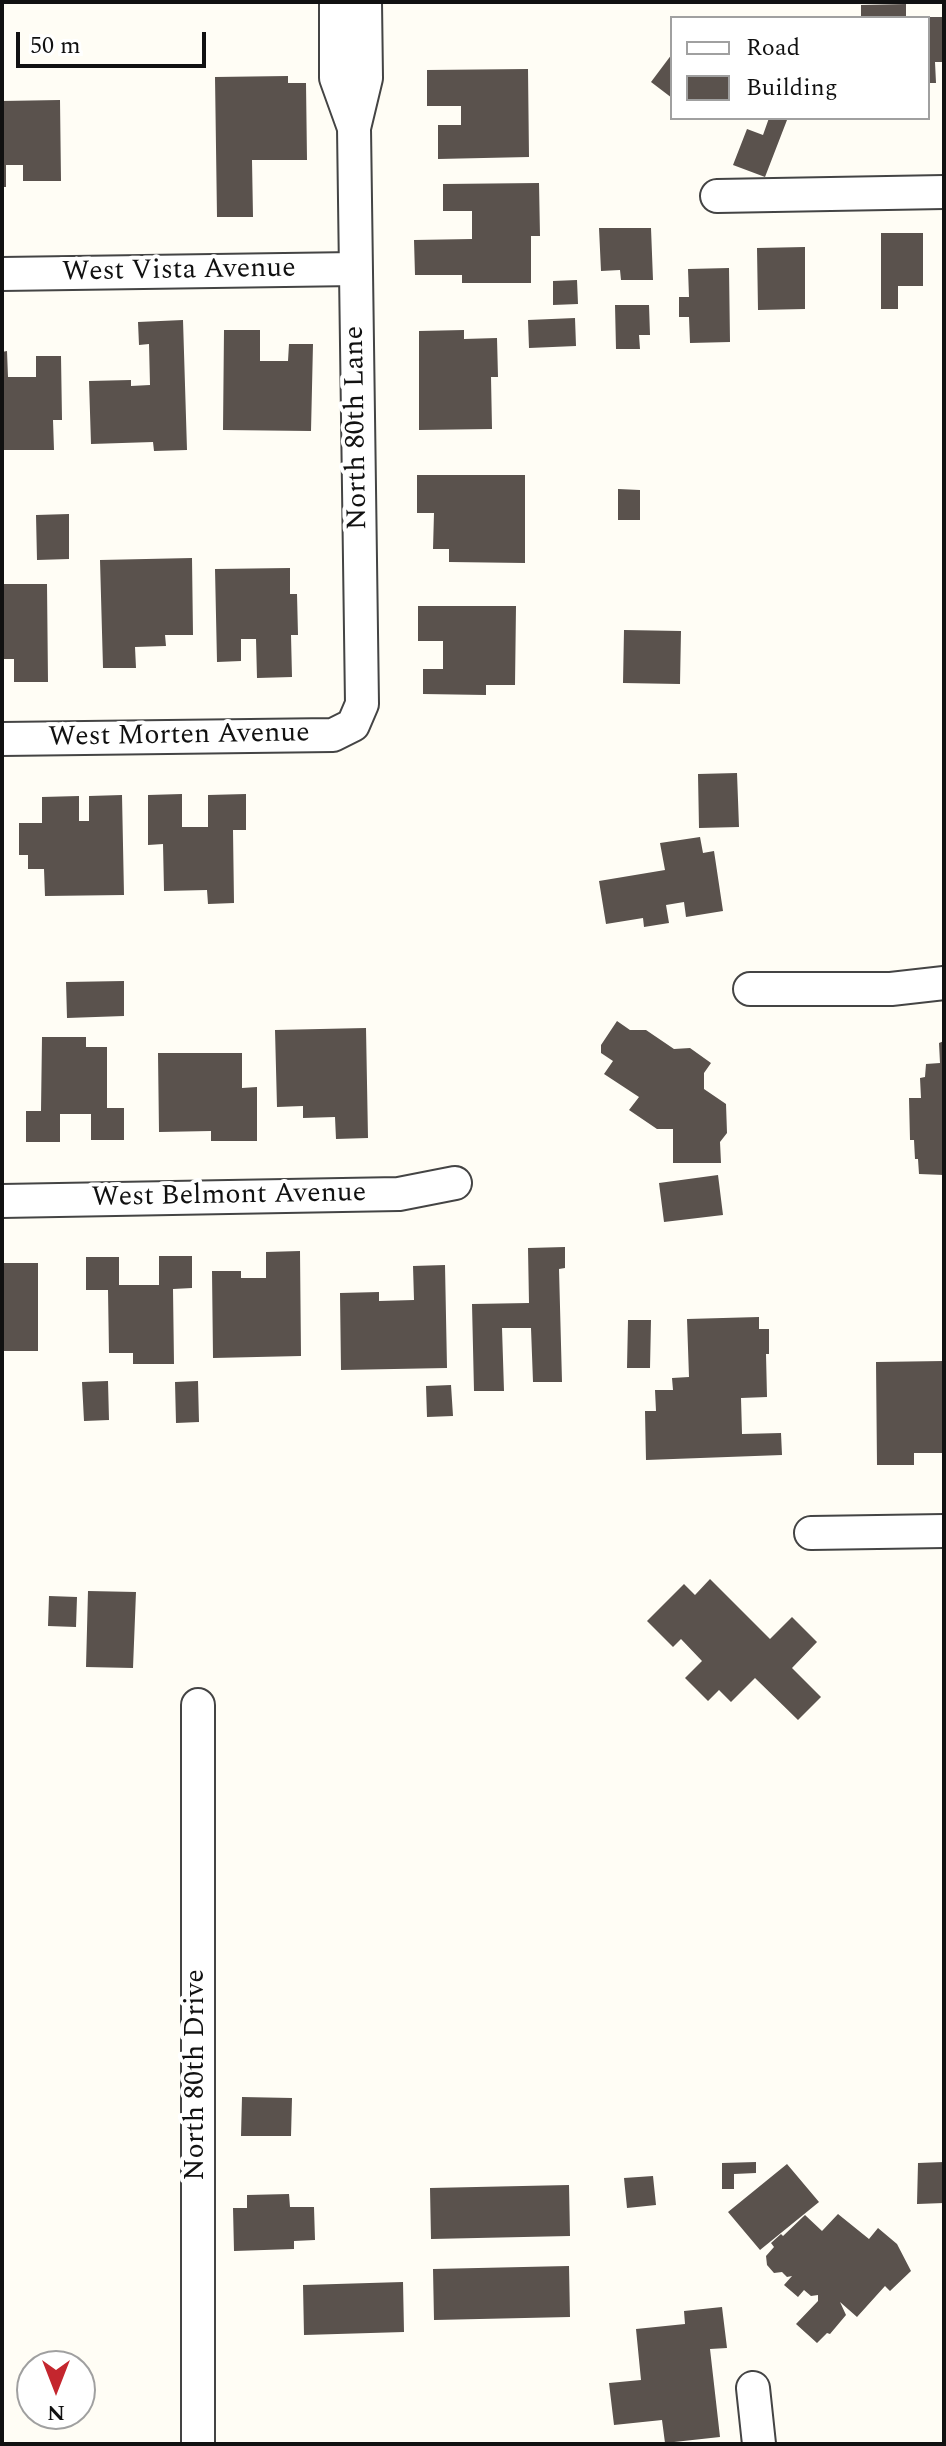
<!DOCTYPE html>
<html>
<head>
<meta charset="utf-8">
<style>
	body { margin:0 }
	#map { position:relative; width:946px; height:2446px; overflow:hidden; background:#fffdf5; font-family:Spectral,serif }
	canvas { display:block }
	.frame { position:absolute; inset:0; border:4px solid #111; pointer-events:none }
	.legend { position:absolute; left:670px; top:16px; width:260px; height:104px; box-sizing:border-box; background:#fff; border:2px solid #a0a0a0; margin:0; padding:10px 14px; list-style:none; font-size:24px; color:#111 }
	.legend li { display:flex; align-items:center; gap:16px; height:40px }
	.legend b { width:40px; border:2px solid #a0a0a0 }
	.north { position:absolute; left:16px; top:2350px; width:80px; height:80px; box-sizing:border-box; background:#fff; border:2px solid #a0a0a0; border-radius:50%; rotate:180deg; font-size:22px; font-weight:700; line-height:32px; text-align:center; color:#111 }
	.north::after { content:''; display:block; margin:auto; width:28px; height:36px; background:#c4262e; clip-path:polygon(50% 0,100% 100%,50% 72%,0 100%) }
	.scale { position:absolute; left:16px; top:32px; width:190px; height:36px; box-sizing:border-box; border:4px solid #111; border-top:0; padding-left:10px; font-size:24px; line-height:28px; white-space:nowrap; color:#111; -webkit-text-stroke:6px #fff; paint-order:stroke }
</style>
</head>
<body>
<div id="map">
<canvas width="946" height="2446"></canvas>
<div class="frame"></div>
<ul class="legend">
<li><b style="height:10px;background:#fff"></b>Road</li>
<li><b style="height:22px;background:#5a524d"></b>Building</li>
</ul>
<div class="north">N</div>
<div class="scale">50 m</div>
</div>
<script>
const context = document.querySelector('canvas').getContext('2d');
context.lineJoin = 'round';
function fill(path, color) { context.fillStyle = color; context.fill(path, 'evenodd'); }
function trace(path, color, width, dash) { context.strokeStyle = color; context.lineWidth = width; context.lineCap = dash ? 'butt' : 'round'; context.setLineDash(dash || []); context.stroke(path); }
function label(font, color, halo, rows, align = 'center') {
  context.font = font + ' Spectral,serif'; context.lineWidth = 8; context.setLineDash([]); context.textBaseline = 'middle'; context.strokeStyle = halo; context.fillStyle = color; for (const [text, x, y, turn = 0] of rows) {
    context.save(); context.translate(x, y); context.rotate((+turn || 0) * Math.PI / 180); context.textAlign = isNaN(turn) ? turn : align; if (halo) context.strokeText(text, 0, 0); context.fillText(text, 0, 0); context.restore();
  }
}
fill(new Path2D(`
	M906,4V18H861V5Z
	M928,17H944V62H935L936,83H928Z
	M672,54V98L651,82Z
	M528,69L529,157L438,159V125H461V106H427V70Z
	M288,76V83H306L307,160H252L253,217H217L215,77Z
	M60,100L61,181H23V165H6V187H2V101Z
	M769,118L787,120L765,177L733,165L747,129L763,135Z
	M539,183L540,236H531V283H462V275H415L414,240L472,239V211H443V184Z
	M599,228H651L653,280H621L620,270L601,271Z
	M881,233H923V286H898V309H881Z
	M805,247V309L758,310L757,248Z
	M729,268L730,342L690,343L689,317H679V297H689L688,269Z
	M577,280L578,304L553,305V281Z
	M615,305H649L650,335H639L640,349H616Z
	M575,318L576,346L529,348L528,320Z
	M183,320L187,450L154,451L153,442L91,444L89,381L131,380V386L150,385L149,344L139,345L138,322Z
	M224,330H260V361H288L289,344H313L311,431L223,430Z
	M464,330V339L497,338L498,377H491L492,429L419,430V331Z
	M7,351L8,377H36V356H61L62,420H53L54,450H2V352Z
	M417,475H525V563L449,562V549H433L434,513H417Z
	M618,489L640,490V520H618Z
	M69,514V559L37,560L36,515Z
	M192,558L193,635H165L166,646L135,647L136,668H103L100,560Z
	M290,568V594H297L298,635H291L292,677L257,678L256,639H241V661L217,662L215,569Z
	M2,584H47L48,682H14V659H2Z
	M418,606H516L515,685H486V695L423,694V669H443V641H418Z
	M624,630L681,631L680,684L623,683Z
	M737,773L739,827L699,828L698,774Z
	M182,794V827H208V795L246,794V830H233L234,903L208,904L207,890L164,891L163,844L148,845V795Z
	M122,795L124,895L45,896L44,869H28V855H19V823H42V797L79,796V821H89V796Z
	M700,837L703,853L714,851L723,911L686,917L684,902L666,905L669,923L644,927L643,918L606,924L599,881L665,870L660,843Z
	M124,981V1016L67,1018L66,982Z
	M617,1021L630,1030H646L674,1049L690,1048L711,1063L704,1073V1089L726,1104L727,1133L720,1142L721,1163H673V1129H657L629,1110L639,1097L604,1074L613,1061L601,1053V1045Z
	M366,1028L368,1138L336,1139L335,1117L303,1118V1106L277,1107L275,1030Z
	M42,1037H86V1047H107V1108H124V1140H91V1114H60V1142H26V1111H41Z
	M944,1041V1175L919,1174L918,1159H915L914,1140H910L909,1098H921L920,1078L925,1077L926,1064L940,1063L939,1043Z
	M158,1053H242V1088L257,1087V1141H211V1131L159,1132Z
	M718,1175L723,1215L664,1222L659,1183Z
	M565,1247V1268L559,1269L562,1382H533L531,1328H502L504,1391H474L472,1304L529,1303L528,1248Z
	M300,1251L301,1356L213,1358L212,1271H241V1278H266V1252Z
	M159,1256H192V1288L173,1289L174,1364H133V1353H109L108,1290H86V1257H119V1285H159Z
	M2,1263H38V1351H2Z
	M445,1265L447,1368L341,1370L340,1293L379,1292V1301L414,1300L413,1266Z
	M759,1317V1329H769V1354H766L767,1397L741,1398L742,1434L781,1433L782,1455L646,1460L645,1411H656L655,1390H673L672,1378L689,1377L687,1319Z
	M628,1320H651L650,1368H627Z
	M944,1361V1453H914V1465H877L876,1362Z
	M108,1381L109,1420L84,1421L82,1382Z
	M198,1381L199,1422L176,1423L175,1382Z
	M451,1385L453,1416L427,1417L426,1386Z
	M710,1579L770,1639L792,1617L817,1642L792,1668L821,1697L798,1720L755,1678L731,1702L719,1690L708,1701L685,1678L702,1661L681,1639L673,1647L647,1621L684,1584L695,1595Z
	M88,1591L136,1592L133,1668L86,1667Z
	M49,1596L77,1597L76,1627L48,1626Z
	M242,2097L292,2098L291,2136H241Z
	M756,2162V2173L734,2174V2189H722V2163Z
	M944,2162V2203L917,2204L918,2163Z
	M787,2164L819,2202L760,2250L728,2212Z
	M653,2176L656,2205L627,2208L624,2178Z
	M569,2185L570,2236L431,2239L430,2188Z
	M289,2194L290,2207H314L315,2240L294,2241V2249L234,2251L233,2208H247V2195Z
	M838,2214L869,2239L878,2228L897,2244L911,2271L890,2291L885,2286L857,2317L840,2302L846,2315L830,2334L827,2333L817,2343L796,2324L818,2301V2295L811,2296L804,2290L798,2297L784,2285L792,2276L787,2277L782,2272L774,2273L767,2265L766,2256L774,2247L771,2243L781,2234L783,2236L805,2215L822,2231Z
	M569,2266L570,2317L434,2320L433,2269Z
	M403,2282L404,2332L304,2335L303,2285Z
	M722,2307L727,2348L710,2349L720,2437L665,2443L662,2420L614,2425L609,2383L641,2380L636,2329L685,2324L684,2311Z`), '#5a524d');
const minor = new Path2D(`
	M336,2V78L354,128
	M717,196L944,192
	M2,274L355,269
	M2,739L333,735L353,725L362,704L354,128L366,78L365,2
	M750,989H891L944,983
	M2,1201L399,1194L455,1183
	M811,1533L944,1531
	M198,1705V2444
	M753,2388L759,2444`);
trace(minor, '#444', 36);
trace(minor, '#fff', 32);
label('28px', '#111', '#fff', [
	["West Vista Avenue",179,272,-1],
	["North 80th Lane",358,428,-91],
	["West Morten Avenue",179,737,-1],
	["West Belmont Avenue",229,1197,-1],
	["North 80th Drive",198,2075,-90]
]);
</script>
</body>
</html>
